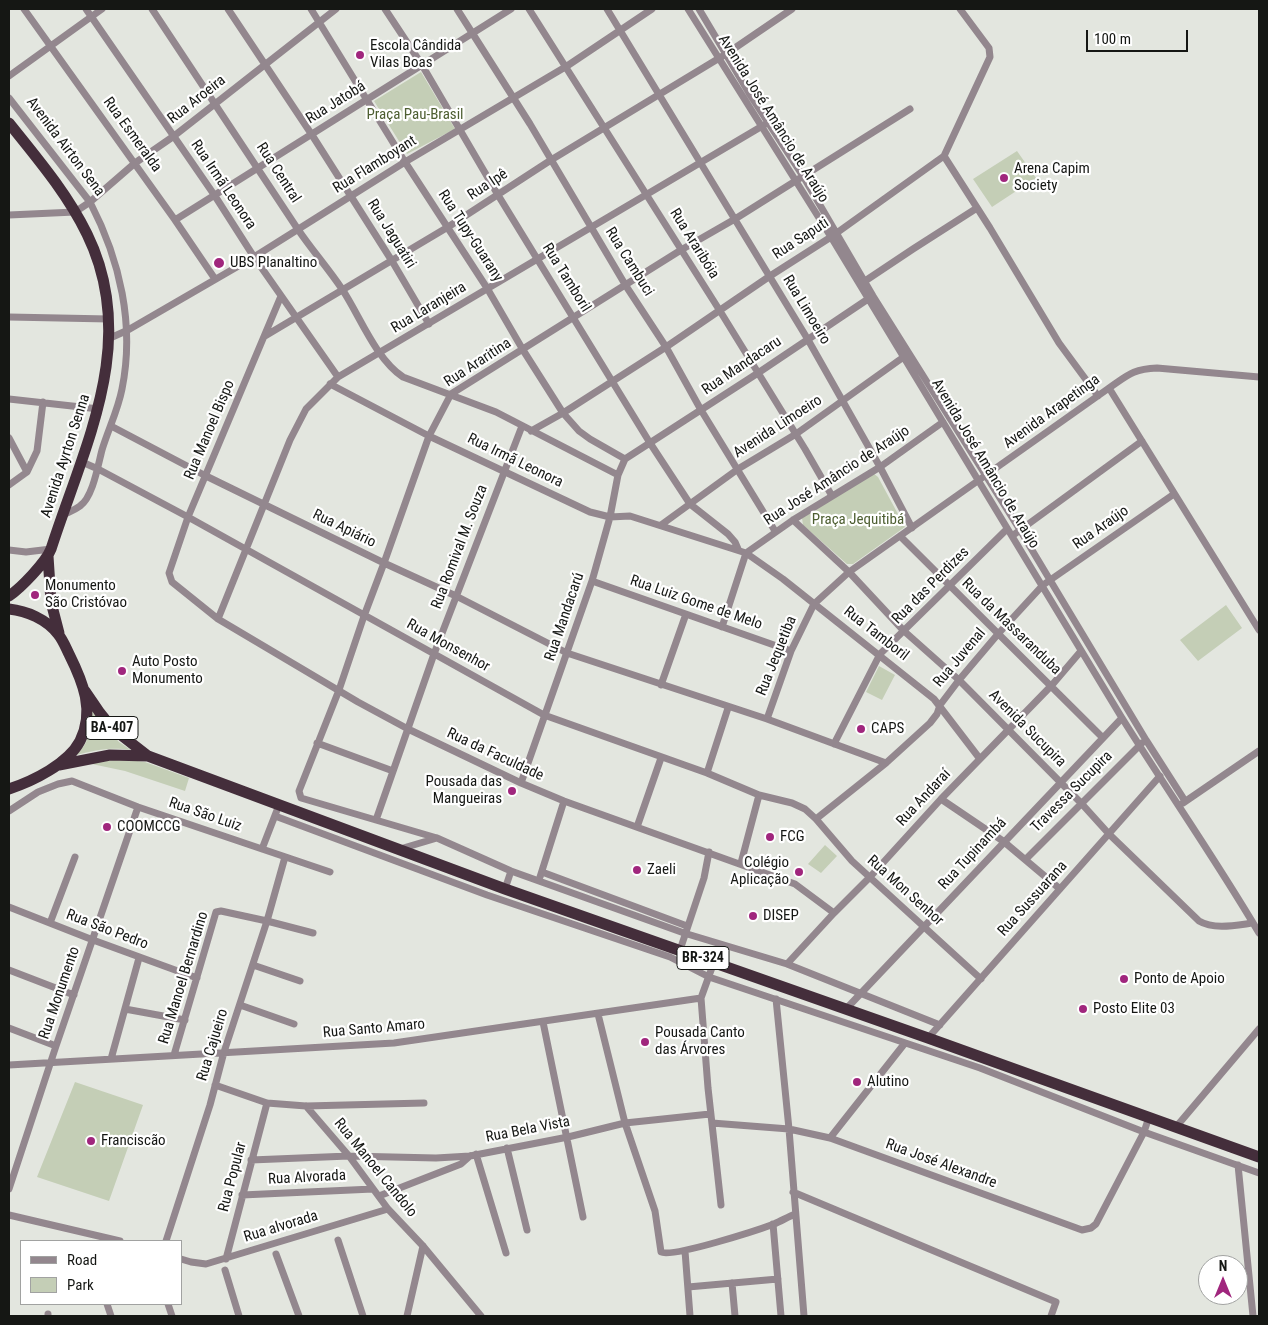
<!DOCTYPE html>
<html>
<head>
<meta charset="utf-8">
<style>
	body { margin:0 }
	#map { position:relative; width:1268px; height:1325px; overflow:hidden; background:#e3e6df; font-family:"Roboto Condensed",sans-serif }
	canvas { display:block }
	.frame { position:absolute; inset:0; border:10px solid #151714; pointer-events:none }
	.legend { position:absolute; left:20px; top:1240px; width:162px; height:65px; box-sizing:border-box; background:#fff; border:1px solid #a1a2a1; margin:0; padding:6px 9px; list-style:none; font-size:15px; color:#151714 }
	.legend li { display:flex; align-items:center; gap:10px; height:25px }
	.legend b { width:25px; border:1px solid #a1a2a1 }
	.north { position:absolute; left:1198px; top:1255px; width:50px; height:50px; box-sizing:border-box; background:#fff; border:1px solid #a1a2a1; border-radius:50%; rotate:0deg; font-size:14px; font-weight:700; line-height:20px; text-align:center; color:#151714 }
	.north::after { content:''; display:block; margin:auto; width:18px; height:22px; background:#a0267d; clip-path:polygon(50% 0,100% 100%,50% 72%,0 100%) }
	.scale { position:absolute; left:1086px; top:30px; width:102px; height:22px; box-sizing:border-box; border:2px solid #151714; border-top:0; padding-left:6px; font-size:15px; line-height:18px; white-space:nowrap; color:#151714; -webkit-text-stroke:4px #fff; paint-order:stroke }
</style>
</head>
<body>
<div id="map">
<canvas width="1268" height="1325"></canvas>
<div class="frame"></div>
<ul class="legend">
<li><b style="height:6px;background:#93878e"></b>Road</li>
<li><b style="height:14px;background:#c4ceb6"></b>Park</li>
</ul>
<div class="north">N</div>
<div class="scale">100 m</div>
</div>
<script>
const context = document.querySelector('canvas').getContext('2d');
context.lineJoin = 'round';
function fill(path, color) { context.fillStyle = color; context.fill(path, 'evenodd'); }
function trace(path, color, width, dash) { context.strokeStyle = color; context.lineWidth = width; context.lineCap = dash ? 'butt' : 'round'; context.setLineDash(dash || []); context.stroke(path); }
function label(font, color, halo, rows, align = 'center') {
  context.font = font + ' "Roboto Condensed",sans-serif'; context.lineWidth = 4.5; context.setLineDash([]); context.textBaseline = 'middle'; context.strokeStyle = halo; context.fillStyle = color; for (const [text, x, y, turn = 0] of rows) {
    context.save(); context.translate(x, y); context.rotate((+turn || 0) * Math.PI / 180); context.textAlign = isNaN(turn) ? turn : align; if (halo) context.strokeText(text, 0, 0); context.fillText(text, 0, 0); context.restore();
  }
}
fill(new Path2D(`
	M421,72L455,129L407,154L374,101Z
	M1017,151L1036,178L992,207L973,179Z
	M873,473L878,477L905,527L853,564H847L803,525L802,518Z
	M1226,605L1242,628L1198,661L1180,640Z
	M879,666L895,675L882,700L866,692Z
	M92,711L119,742L131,750C110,747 96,750 76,755C90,743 91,728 92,711Z
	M123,759L145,762L189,778L185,791L125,771L87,763Z
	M825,845L837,856L821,873L808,864Z
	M75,1082L143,1105L109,1201L37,1177Z`), '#c4ceb6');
trace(new Path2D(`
	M24,9L175,220L215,279
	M86,9L215,196L254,257L338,377
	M152,9C201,82 249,155 297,228C311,249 328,268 342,289C360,316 375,358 403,377L496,412L618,475
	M228,9L312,135L392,261L429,324
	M311,9L405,162L487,288L523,350L563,413L579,431L590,439L625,459
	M385,9L422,65L498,195L650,443L690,504L728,534L735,542L738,549
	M457,9L530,124L626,286L666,347L701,410L775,531
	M529,9L720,311L805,449L832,496
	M607,9L807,338L880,467L912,528
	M688,9L831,237L1122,718C1167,790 1216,860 1259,933
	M699,9L749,93L803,176L873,296L1020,530L1146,740L1185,801
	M9,76L102,9
	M9,98L90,202C120,260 135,325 122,389C118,410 108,430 102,450C98,465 93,497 80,506C75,510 69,512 63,515
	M910,109L735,219L681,250L451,394L429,436L384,563L364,616L339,690L299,791L301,798L437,838L511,871L684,933L787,964L940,1025
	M944,156L990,228L1059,343L1098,396
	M9,215L75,212L90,202L135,163L174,136L336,9
	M175,220L511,9
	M862,283L913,249L977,208
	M281,296L188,517L169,573L172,582L218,619L358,702L408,729L521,783L564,801L795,884L834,913
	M9,317L109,319
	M265,336L448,227L551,160L726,54L792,9
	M108,339L128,330L254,257L405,162L567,66L652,9
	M330,384L429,436L590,512L610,517L630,516L746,553L783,579L934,699L980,759
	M1109,388L1259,630
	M9,399L99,409
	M111,426L206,476L384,563L456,596L567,653L767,719L886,763
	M531,431L563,413L666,347L770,276L831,237L944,156L990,57L989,48L960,9
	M9,438L27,472L9,485
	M625,459L758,373L871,297
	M82,462L98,469L188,517L544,715L707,773L759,795L792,803L805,809L816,819L852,861L981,979
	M27,472L37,451L43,402
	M793,520L849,572L904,631L959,680L1081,803L1109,834L1199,921C1214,930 1237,925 1253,923
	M661,525L738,469L796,434L905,356
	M900,536L1103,738
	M1012,536L1142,441
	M9,550L26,552L51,549
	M592,581L791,651
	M218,619L290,440L306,409L338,377L764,125
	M722,627L746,553L793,520L880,467L943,422
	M661,685L686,614
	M767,719L791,651L814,604L849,572L1109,388C1128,375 1133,369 1157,368L1259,377
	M317,743L393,771
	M834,744L880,654L1007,529
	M707,773L728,708
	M521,783L592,581L610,517L618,475L625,459
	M941,799L1003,841L1060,889
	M1183,803L1259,751
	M9,811L38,792L58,784L72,781L138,807L330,872
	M275,816L487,895L670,957L709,977L980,1068L1144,1132L1259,1173
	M816,819L886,763L930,723L937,714L940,705L959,680L998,634L1043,585L1174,494
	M376,820L434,654L522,426
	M637,827L661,758
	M262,849L279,805
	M400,849L437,838
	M1026,859L1142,743
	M741,863L759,795
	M542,872L687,926
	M540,877L564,801
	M505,889L511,871
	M9,907L93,940L197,978
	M50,923L75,857
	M680,950L704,878L709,852
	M787,964L834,913L870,877L941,799L1052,685L1081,651
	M253,965L300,981
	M9,970L74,995
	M701,998L708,1088L721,1205
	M776,999L789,1129L804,1316
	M240,1005L294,1024
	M125,1009L185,1020
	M846,1009L1122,718
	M598,1014L625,1123L655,1211L661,1252C672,1258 758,1230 774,1224C781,1221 788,1217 795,1214
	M543,1022L583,1217
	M9,1028L56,1046
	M928,1038L1160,776
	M174,1055L216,912L221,911L267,921L313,933
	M111,1059L139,958
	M9,1065L394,1043L701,998L714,962
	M215,1085L267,1103L306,1106L424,1103
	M306,1106L349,1156L388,1209L423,1246L481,1316
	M712,1123L789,1129L830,1138L1082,1230L1091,1228L1096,1224L1144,1132L1149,1117
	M1176,1127L1259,1029
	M830,1138L905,1043
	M507,1148L527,1230
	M476,1154L506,1253
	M251,1160L349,1156L436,1158L470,1156L568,1137L625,1123L710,1114
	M1238,1165L1253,1316
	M9,1189L56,1046L138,807
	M793,1192L1056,1302L1051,1316
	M242,1195L373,1189
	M379,1196L461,1164L470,1156
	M9,1215L120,1241
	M773,1224L781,1316
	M338,1240L363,1316
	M166,1241L210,1105L224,1052L267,921L285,857
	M685,1251L690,1316
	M276,1254L299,1316
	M181,1259L191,1262L206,1264L388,1209
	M226,1259L267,1103
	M225,1270L239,1316
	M732,1283L735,1316
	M688,1287L778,1279
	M107,1304L111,1316
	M168,1304L172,1316
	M48,1314V1316
	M407,1316L423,1246`), '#93878e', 7);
trace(new Path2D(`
	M9,123C37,158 67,193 87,234C140,342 84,446 51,549C46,562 21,588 9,596
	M48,556L51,602L59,633
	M9,609C27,611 46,619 58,634C63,640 66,648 69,654C83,682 95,711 80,741C68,764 33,781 9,789
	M85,691L100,713L112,728L148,756L505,889L928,1038L1259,1157
	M59,765L110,755L148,756`), '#442e3b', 11);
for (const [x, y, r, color] of [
	[360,55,5,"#a0267d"],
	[1004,178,5,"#a0267d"],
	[219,263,6,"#a0267d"],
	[35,595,5,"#a0267d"],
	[122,671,5,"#a0267d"],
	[861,729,5,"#a0267d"],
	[512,791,5,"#a0267d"],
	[107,827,5,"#a0267d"],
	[770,837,5,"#a0267d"],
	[637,870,5,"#a0267d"],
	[799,872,5,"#a0267d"],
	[753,916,5,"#a0267d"],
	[1124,979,5,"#a0267d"],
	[1083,1009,5,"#a0267d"],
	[645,1042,5,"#a0267d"],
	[857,1082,5,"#a0267d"],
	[91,1141,5,"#a0267d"]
]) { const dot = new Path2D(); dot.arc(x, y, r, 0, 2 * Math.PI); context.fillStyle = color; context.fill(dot); trace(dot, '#fff', 2); }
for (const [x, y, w] of [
	[112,728,52],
	[703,958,52]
]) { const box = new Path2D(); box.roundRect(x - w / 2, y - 11.5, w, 23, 4); context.fillStyle = '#fff'; context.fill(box); trace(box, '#151714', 1); }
label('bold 14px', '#151714', null, [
	["BA-407",112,728],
	["BR-324",703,958]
]);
label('15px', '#151714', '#fff', [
	["Escola Cândida",370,46],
	["Vilas Boas",370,63],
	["Arena Capim",1014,169],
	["Society",1014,186],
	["UBS Planaltino",230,263],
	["Monumento",45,586],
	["São Cristóvao",45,603],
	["Auto Posto",132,662],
	["Monumento",132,679],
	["CAPS",871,729],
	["Pousada das",502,782,"right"],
	["Mangueiras",502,799,"right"],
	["COOMCCG",117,827],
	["FCG",780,837],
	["Colégio",789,863,"right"],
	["Aplicação",789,880,"right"],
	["Zaeli",647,870],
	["DISEP",763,916],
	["Ponto de Apoio",1134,979],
	["Posto Elite 03",1093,1009],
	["Pousada Canto",655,1033],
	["das Árvores",655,1050],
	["Alutino",867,1082],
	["Franciscão",101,1141]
], 'left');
label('15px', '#151714', '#fff', [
	["Rua Aroeira",197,100,-38],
	["Rua Jatobá",336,103,-32],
	["Avenida José Amâncio de Araújo",773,119,58],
	["Rua Esmeralda",132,135,54],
	["Avenida Airton Sena",65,147,53],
	["Rua Flamboyant",375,165,-32],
	["Rua Central",278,173,57],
	["Rua Irmã Leonora",223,185,56],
	["Rua Ipê",488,185,-33],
	["Rua Jaguatiri",391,234,58],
	["Rua Tupy-Guarany",470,236,57],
	["Rua Saputi",801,239,-33],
	["Rua Araribóia",694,244,58],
	["Rua Cambuci",629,262,58],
	["Rua Tamboril",566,278,58],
	["Rua Laranjeira",429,308,-31],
	["Rua Limoeiro",806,310,59],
	["Rua Araritina",478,363,-33],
	["Rua Mandacaru",742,366,-34],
	["Avenida Arapetinga",1052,412,-36],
	["Avenida Limoeiro",778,427,-33],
	["Rua Manoel Bispo",210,430,-67],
	["Avenida Ayrton Senna",66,456,-72],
	["Rua Irmã Leonora",515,461,26],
	["Avenida José Amâncio de Araújo",985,464,59],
	["Rua José Amâncio de Araújo",837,476,-33],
	["Rua Araújo",1101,528,-35],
	["Rua Apiário",344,529,26],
	["Rua Romival M. Souza",460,547,-69],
	["Rua das Perdizes",931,586,-45],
	["Rua Luiz Gome de Melo",696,603,19],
	["Rua Mandacarú",565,617,-71],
	["Rua da Massaranduba",1011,627,44],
	["Rua Tamboril",876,634,38],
	["Rua Monsenhor",448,646,29],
	["Rua Jequetiba",777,656,-68],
	["Rua Juvenal",960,658,-50],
	["Avenida Sucupira",1027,729,45],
	["Rua da Faculdade",495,755,25],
	["Travessa Sucupira",1072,792,-45],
	["Rua Andaraí",924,798,-47],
	["Rua São Luiz",205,815,19],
	["Rua Tupinambá",973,854,-47],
	["Rua Mon Senhor",905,891,42],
	["Rua Sussuarana",1033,899,-48],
	["Rua São Pedro",107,930,21],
	["Rua Manoel Bernardino",184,978,-73],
	["Rua Monumento",60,993,-71],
	["Rua Santo Amaro",374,1029,-5],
	["Rua Cajueiro",213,1045,-73],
	["Rua Bela Vista",528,1130,-11],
	["Rua José Alexandre",941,1164,20],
	["Rua Manoel Candolo",375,1168,51],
	["Rua Popular",233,1177,-75],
	["Rua Alvorada",307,1178,-3],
	["Rua alvorada",281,1227,-17]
]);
label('15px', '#4d5e31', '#fff', [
	["Praça Pau-Brasil",415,115],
	["Praça Jequitibá",858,520]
]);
</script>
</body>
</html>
